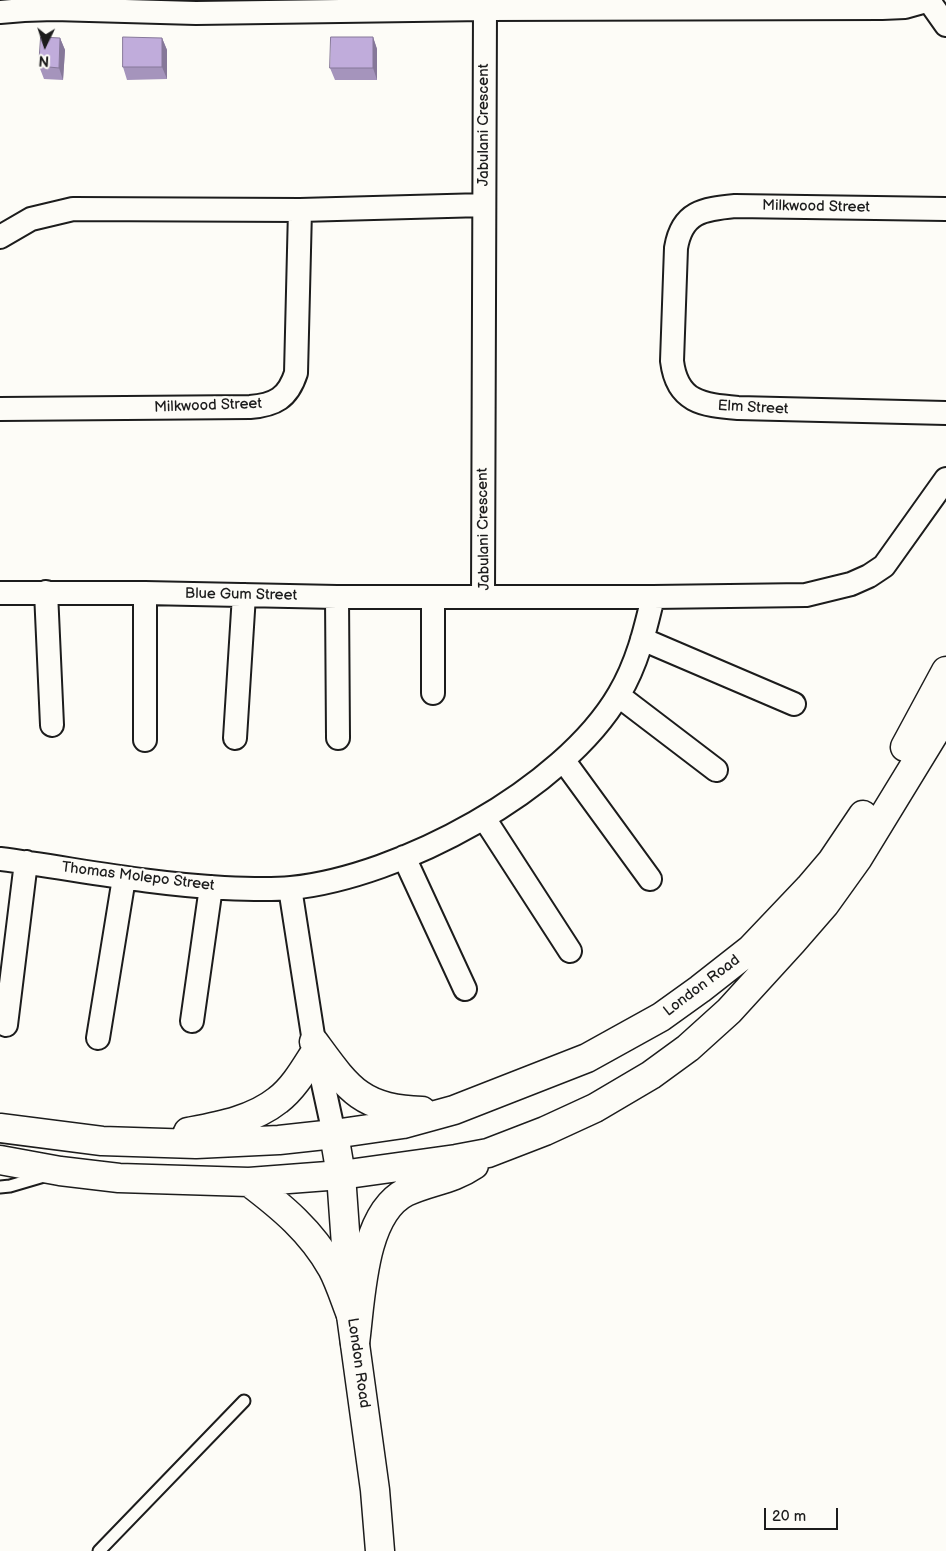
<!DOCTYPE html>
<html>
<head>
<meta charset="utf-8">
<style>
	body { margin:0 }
	#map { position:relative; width:946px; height:1551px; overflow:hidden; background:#fdfcf7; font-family:"Balsamiq Sans",sans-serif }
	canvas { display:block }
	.north { position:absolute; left:20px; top:20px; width:50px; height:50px; -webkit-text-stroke:4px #fdfcf7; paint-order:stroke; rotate:184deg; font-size:14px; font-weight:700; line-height:20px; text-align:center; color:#1c1c1c }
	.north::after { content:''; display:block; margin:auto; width:18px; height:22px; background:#1c1c1c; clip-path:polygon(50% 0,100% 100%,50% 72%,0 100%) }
	.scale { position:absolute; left:764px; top:1508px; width:74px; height:22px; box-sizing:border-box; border:2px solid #1c1c1c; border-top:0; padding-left:6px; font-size:15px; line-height:18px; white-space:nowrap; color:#1c1c1c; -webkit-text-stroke:4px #fdfcf7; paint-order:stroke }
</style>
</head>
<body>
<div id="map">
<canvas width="946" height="1551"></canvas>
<div class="north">N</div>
<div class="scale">20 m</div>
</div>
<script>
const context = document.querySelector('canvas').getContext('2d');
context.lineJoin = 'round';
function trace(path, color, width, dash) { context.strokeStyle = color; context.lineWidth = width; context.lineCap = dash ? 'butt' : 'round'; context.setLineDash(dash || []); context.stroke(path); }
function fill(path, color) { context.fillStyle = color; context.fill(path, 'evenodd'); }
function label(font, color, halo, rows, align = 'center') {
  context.font = font + ' "Balsamiq Sans",sans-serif'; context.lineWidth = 4.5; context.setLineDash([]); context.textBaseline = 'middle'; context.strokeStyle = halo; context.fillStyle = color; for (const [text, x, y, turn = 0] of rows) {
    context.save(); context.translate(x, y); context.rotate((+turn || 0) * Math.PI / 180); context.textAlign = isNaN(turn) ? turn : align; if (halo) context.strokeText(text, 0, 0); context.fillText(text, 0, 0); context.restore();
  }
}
const service = new Path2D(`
	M0,1187L10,1186L44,1176
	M99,1551L244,1401`);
const minor = new Path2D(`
	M929,1L946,25
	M0,12L24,10L54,9L196,13L485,9L882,8L905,7L930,0
	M946,209L735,206C703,209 682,212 676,248L672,361C677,402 702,405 738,408L946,413
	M0,237L31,219L73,209L300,210L484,205
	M0,409L250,407C275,405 288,398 296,373L300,210
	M46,592L52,725
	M0,593H145L337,597H653L806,595L851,584L869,576L884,566L946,479
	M483,596L485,9
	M337,597L338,738
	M433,597V693
	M642,639L794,704
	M619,696L716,770
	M235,738L244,595
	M145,740V593
	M564,761L650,879
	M484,818L570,951
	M404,857L465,989
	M0,859C75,869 148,884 224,888C246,889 269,890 291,888C400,877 563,790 619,694C637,664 645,631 653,597
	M290,888L314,1042L334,1134
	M192,1021L211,887
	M6,1025L26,862
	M98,1038L124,878`);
const tertiary = new Path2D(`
	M334,1134L341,1175L351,1315L375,1490L380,1551`);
const primary = new Path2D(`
	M905,747L946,671
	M314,1042C347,1087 361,1110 422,1111
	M0,1128L102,1141L196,1144L279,1140L334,1134L403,1124L454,1110L587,1058L661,1017L700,989L751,949L809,888L832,861L863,815
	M188,1132C219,1126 253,1120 278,1100C294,1088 305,1068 316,1051
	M0,1160L60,1171L119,1178L249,1182L341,1175L456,1159L488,1153L545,1131L595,1108L651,1075L688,1048L729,1011L792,942L825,904L858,858L946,714
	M249,1182C282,1207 311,1231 332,1268C340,1283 345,1300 351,1315
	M355,1343C361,1299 362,1214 406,1192C429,1181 452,1180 474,1165`);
trace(service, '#1c1c1c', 15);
trace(minor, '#1c1c1c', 26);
trace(tertiary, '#1c1c1c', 31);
trace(primary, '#1c1c1c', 31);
trace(service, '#fdfcf7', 11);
trace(minor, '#fdfcf7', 22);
trace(tertiary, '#fdfcf7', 28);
trace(primary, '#fdfcf7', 28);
fill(new Path2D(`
	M373,37L377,49V80H335L330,68Z
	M60,38L65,50L63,80L44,79L39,66Z
	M162,38L167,50V79L127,80L123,67Z`), '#a594bc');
fill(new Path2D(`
	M373,37L377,49V80L373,68Z
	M60,38L65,50L63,80L59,68Z
	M162,38L167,50V79L162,67Z`), '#867899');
const building = new Path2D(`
	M41,37L60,38L59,68L39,66Z
	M123,37L162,38V67H123Z
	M331,37H373V68H330Z`);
fill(building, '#c0acdb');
trace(building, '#867899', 1);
label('15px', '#1c1c1c', '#fdfcf7', [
	["Jabulani Crescent",484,125,-90],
	["Milkwood Street",816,207,1],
	["Milkwood Street",208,406,-2],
	["Elm Street",753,408,3],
	["Jabulani Crescent",484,529,-91],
	["Blue Gum Street",241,595,1],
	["Thomas Molepo Street",138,877,7],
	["London Road",702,986,-37],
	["London Road",358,1363,82]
]);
</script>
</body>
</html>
